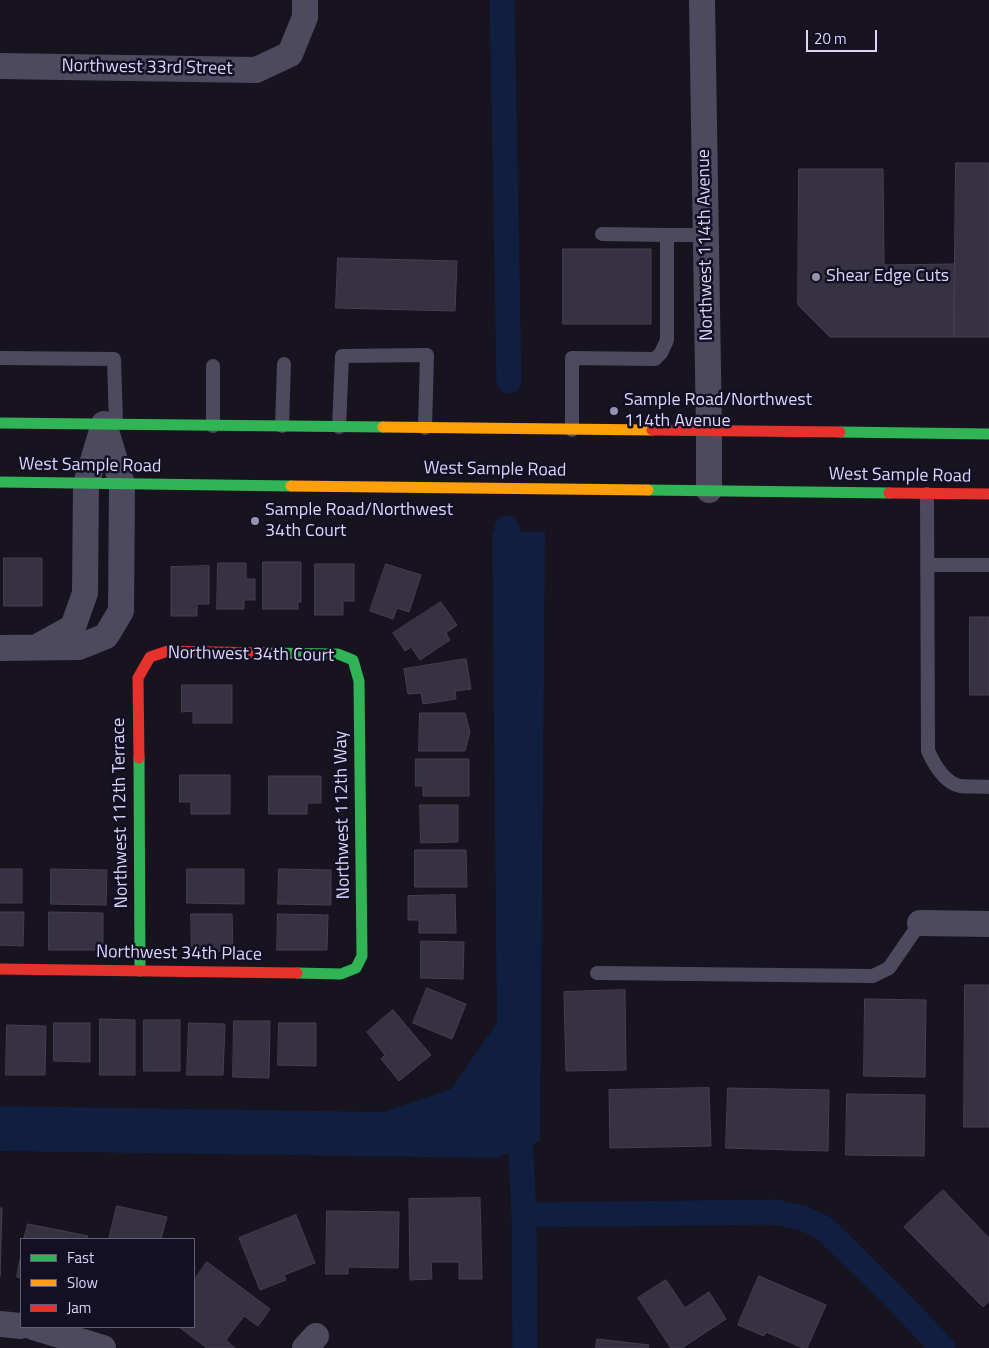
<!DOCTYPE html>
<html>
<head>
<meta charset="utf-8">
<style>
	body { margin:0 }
	#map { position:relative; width:989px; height:1348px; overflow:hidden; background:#17141f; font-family:"Titillium Web",sans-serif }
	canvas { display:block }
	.legend { position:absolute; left:20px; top:1238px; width:175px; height:90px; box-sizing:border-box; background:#141023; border:1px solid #645e7a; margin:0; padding:6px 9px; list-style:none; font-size:15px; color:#dcd4fc }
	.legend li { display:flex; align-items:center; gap:10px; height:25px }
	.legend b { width:25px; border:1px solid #645e7a }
	.scale { position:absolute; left:806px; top:30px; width:71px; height:22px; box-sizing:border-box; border:2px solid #dcd4fc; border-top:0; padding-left:6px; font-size:15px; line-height:18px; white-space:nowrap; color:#dcd4fc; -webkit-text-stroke:4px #141023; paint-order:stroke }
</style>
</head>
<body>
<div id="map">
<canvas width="989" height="1348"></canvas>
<ul class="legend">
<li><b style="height:6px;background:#30b455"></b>Fast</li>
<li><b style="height:6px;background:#ff9f0a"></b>Slow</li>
<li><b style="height:6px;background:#e5322d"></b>Jam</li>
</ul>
<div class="scale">20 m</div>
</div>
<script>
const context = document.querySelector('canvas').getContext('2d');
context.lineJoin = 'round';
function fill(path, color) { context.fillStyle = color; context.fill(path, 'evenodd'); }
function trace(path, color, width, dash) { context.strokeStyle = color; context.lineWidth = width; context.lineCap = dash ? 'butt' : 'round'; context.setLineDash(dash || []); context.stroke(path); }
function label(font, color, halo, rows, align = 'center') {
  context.font = font + ' "Titillium Web",sans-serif'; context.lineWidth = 5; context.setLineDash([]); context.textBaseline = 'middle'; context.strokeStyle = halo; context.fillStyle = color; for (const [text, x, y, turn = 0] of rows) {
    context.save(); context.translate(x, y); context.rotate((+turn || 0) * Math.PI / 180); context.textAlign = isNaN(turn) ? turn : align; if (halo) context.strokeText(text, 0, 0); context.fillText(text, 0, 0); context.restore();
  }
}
fill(new Path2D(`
	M492,531L545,532L540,1141L497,1158L0,1151V1106L383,1112L451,1089L497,1023Z`), '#101e40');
trace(new Path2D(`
	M502,0L509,381
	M507,528L508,566
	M519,1116L524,1215L525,1348
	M524,1215L775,1212L803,1218L824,1228L893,1296L943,1348`), '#101e40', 25);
const building = new Path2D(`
	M956,163H989V337H954Z
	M799,169H883L884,265L955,264L954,337H830L798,305Z
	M563,249H651V324H563Z
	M338,258L457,261L455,311L336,308Z
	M4,558H42V606H4Z
	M263,562H301V602H298V609H263Z
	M218,563H246V579H255V600H244V609H217Z
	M315,564H354V601H343V615H315Z
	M386,564L421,575L409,612L397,608L393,619L370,611Z
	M209,566V604H197V616H171V567Z
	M441,602L457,625L446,633L450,640L420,660L411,647L405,651L393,633Z
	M970,617H989V695H970Z
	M466,659L471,689L455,691L456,699L423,704L421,693L408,694L404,669Z
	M182,685H232V723H193V711L182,712Z
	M420,713H465L470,732L465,751H419Z
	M416,759H469V796H423V786H416Z
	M180,775H230V814H191V802H180Z
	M269,776H321V803H307V814H269Z
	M420,805H458V842L421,843Z
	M415,850H466L467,887H415Z
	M0,869H22V903H0Z
	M51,869L107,870L106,905L51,904Z
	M187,869H244V904L187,903Z
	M279,869L331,870V905L278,904Z
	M455,895L456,933H419V920H408V896Z
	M0,912H24L23,946L0,945Z
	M49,912L103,913V950H49Z
	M191,914H232L233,951L192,952Z
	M278,914L328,915L327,950H277Z
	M421,941L464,942L463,979L421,978Z
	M965,985H989V1127H964Z
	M427,988L466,1004L452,1039L413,1023Z
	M625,990L626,1070L566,1071L564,992Z
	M865,999L926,1000L925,1077L864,1076Z
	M393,1010L431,1055L399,1081L381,1059L385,1055L367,1032Z
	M100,1019L135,1020V1075H100Z
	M144,1020H180V1071H144Z
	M234,1021H270L269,1078L233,1077Z
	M54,1023H90V1062L54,1061Z
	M189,1023L225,1024L223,1075H187Z
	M279,1023H316V1066L278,1065Z
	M7,1025L46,1026L45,1075H6Z
	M709,1088L711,1146L610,1148L609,1090Z
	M728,1088L829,1090L828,1151L726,1148Z
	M847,1094L925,1095L924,1156L846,1155Z
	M943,1190L989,1238V1301L983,1307L904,1227Z
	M480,1198L482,1279H459V1262H431L432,1279L410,1280L409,1199Z
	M117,1206L167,1217L161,1239H109Z
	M0,1208H2L0,1276Z
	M327,1211L399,1212L398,1268L348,1267V1274H326Z
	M296,1215L315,1263L284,1275L286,1280L260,1290L239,1238Z
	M28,1224L88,1236L87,1239H24Z
	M21,1255V1278L17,1277Z
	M207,1262L270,1309L258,1326L244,1316L226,1340L235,1348H207L179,1327H194V1280Z
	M759,1276L826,1305L807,1348H803L766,1332L764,1336L738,1325Z
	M666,1280L685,1308L709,1292L726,1319L682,1348H671L638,1298Z
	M597,1339L649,1345L648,1348H596Z`);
fill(building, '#363241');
trace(building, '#443f52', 1);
trace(new Path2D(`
	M667,235H706
	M0,358L114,359L116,424
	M213,366V426
	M282,426L284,364
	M339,427L342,356L427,355L425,428
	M572,430V358L655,359L661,353L667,340V235L602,234
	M927,494L928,751C934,764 945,783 960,786C969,787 980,786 989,787
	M928,565H989
	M597,973L873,976L889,968L920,923`), '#4d4a5f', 14);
trace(new Path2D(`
	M702,0L709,432V490
	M0,66L256,70L290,54L305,17V0
	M37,647L73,627L85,593L86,484L104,424
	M0,648L79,647L106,636L121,611L122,484L104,424
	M920,923L989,924
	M0,1324L21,1326
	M33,1327L103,1348
	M305,1348L316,1336`), '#4d4a5f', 26);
trace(new Path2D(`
	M0,423L383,427
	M840,432L989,434
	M0,482L291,486
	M648,490L889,493
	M264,653L338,654L353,660L359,681L362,956L356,968L341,974L297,973
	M139,758L140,971`), '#30b455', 11);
trace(new Path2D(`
	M383,427L652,430
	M291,486L648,490`), '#ff9f0a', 11);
trace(new Path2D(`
	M652,430L840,432
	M889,493L989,494
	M139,758L138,678L150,657L168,651L264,653
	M0,969L297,973`), '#e5322d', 11);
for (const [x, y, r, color] of [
	[816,277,5,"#9791af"],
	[614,411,5,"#9791af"],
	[255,521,5,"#9791af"]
]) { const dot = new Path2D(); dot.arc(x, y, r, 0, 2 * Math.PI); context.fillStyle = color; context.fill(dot); trace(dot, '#141023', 2); }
label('18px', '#dcd4fc', '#141023', [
	["Northwest 33rd Street",147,68,1],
	["Northwest 114th Avenue",706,245,-91],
	["West Sample Road",90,466,1],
	["West Sample Road",495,470,1],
	["West Sample Road",900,476,1],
	["Northwest 34th Court",251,655,1],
	["Northwest 112th Terrace",121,813,-91],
	["Northwest 112th Way",343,815,-91],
	["Northwest 34th Place",179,954,1]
]);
label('18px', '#dcd4fc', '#141023', [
	["Shear Edge Cuts",826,277],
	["Sample Road/Northwest",624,401],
	["114th Avenue",624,422],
	["Sample Road/Northwest",265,511],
	["34th Court",265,532]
], 'left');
</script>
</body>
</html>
